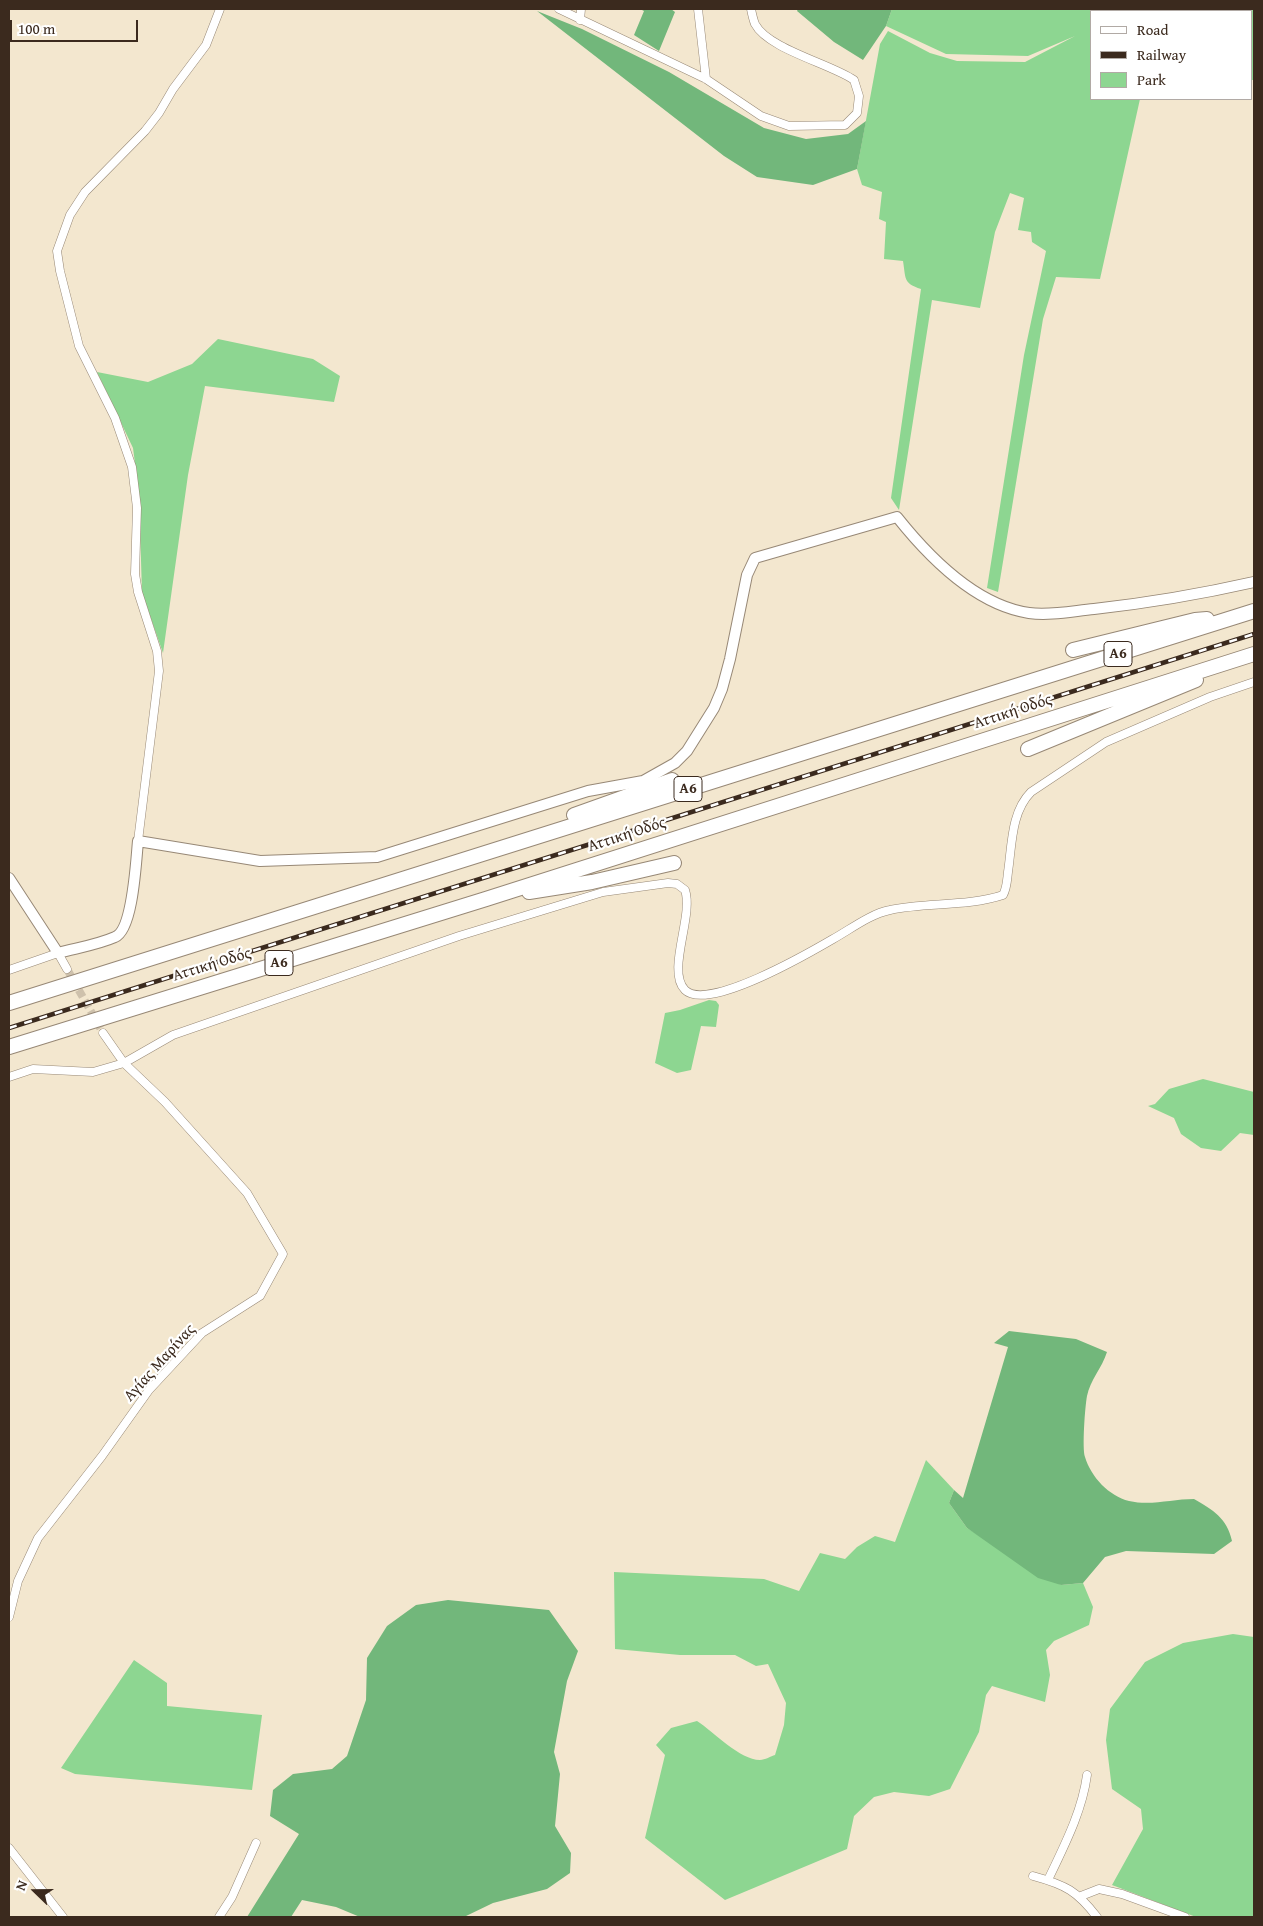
<!DOCTYPE html>
<html>
<head>
<meta charset="utf-8">
<style>
	body { margin:0 }
	#map { position:relative; width:1263px; height:1926px; overflow:hidden; background:#f3e7cf; font-family:"Gentium Book Plus",serif }
	canvas { display:block }
	.frame { position:absolute; inset:0; border:10px solid #3b2a1e; pointer-events:none }
	.legend { position:absolute; left:1090px; top:10px; width:162px; height:90px; box-sizing:border-box; background:#fff; border:1px solid #b1aaa5; margin:0; padding:6px 9px; list-style:none; font-size:15px; color:#3b2a1e }
	.legend li { display:flex; align-items:center; gap:10px; height:25px }
	.legend b { width:25px; border:1px solid #b1aaa5 }
	.north { position:absolute; left:10px; top:1866px; width:50px; height:50px; -webkit-text-stroke:4px #fff; paint-order:stroke; rotate:292deg; font-size:14px; font-weight:700; line-height:20px; text-align:center; color:#3b2a1e }
	.north::after { content:''; display:block; margin:auto; width:18px; height:22px; background:#3b2a1e; clip-path:polygon(50% 0,100% 100%,50% 72%,0 100%) }
	.scale { position:absolute; left:10px; top:20px; width:128px; height:22px; box-sizing:border-box; border:2px solid #3b2a1e; border-top:0; padding-left:6px; font-size:15px; line-height:18px; white-space:nowrap; color:#3b2a1e; -webkit-text-stroke:4px #fff; paint-order:stroke }
</style>
</head>
<body>
<div id="map">
<canvas width="1263" height="1926"></canvas>
<div class="frame"></div>
<ul class="legend">
<li><b style="height:6px;background:#fff"></b>Road</li>
<li><b style="height:6px;background:#3b2a1e"></b>Railway</li>
<li><b style="height:14px;background:#8dd691"></b>Park</li>
</ul>
<div class="north">N</div>
<div class="scale">100 m</div>
</div>
<script>
const context = document.querySelector('canvas').getContext('2d');
context.lineJoin = 'round';
function fill(path, color) { context.fillStyle = color; context.fill(path, 'evenodd'); }
function trace(path, color, width, dash) { context.strokeStyle = color; context.lineWidth = width; context.lineCap = dash ? 'butt' : 'round'; context.setLineDash(dash || []); context.stroke(path); }
function label(font, color, halo, rows, align = 'center') {
  context.font = font + ' "Gentium Book Plus",serif'; context.lineWidth = 4.5; context.setLineDash([]); context.textBaseline = 'middle'; context.strokeStyle = halo; context.fillStyle = color; for (const [text, x, y, turn = 0] of rows) {
    context.save(); context.translate(x, y); context.rotate((+turn || 0) * Math.PI / 180); context.textAlign = isNaN(turn) ? turn : align; if (halo) context.strokeText(text, 0, 0); context.fillText(text, 0, 0); context.restore();
  }
}
fill(new Path2D(`
	M892,9H1160L1159,11H1092V99H1140L1100,279L1056,277L1043,319L998,592L987,588L1024,355L1046,251L1032,242L1031,232L1018,230L1024,198L1010,193L995,232L980,308L932,300L899,510L891,498L921,289C903,283 906,279 903,261L884,259L886,222L879,219L882,192L862,185L857,169L880,44L888,31L930,53L957,61L1025,62L1075,36L1028,56L946,54L886,26Z
	M1188,9H1254V80H1252V11H1190Z
	M218,339L313,359L340,376L334,402L205,386L188,475L163,653L142,593L139,494L133,448L97,372L148,382L192,364Z
	M709,1000L716,1001L719,1005L716,1027L701,1026L691,1070L677,1073L655,1063L665,1013L680,1010Z
	M1203,1079L1254,1092V1135L1240,1133L1221,1151L1201,1148L1181,1134L1174,1118L1148,1106L1155,1104L1169,1089Z
	M926,1460L954,1490L949,1503L967,1528L1061,1585L1083,1583L1093,1607L1089,1625L1054,1641L1046,1650L1050,1675L1045,1702L992,1686L986,1695L979,1732L950,1789L929,1796L894,1792L874,1797L854,1816L847,1849L725,1900L645,1838L665,1755L656,1745L671,1728L697,1721C714,1732 740,1760 760,1760C765,1760 771,1756 775,1755L784,1725L786,1703L768,1664L756,1666L735,1655H680L615,1649L614,1572L764,1579L799,1591L820,1553L845,1559L857,1547L875,1536L895,1542Z
	M1233,1634L1254,1637V1917H1196L1112,1885L1143,1829L1141,1809L1112,1789L1106,1740L1110,1709L1145,1662L1183,1643Z
	M134,1660L167,1683V1706L262,1715L252,1790L75,1774L61,1768Z`), '#8dd691');
fill(new Path2D(`
	M640,9H671L675,12L659,51L634,35L644,11Z
	M798,9H892L886,26L863,60L834,42L797,11Z
	M537,11L582,29L669,72L764,128L806,139L848,134L866,121L857,169L813,185L757,177L724,156Z
	M1009,1331L1076,1339L1107,1352C1102,1368 1090,1380 1087,1396C1085,1406 1082,1449 1085,1457C1091,1477 1109,1496 1129,1501C1151,1506 1172,1499 1194,1499C1213,1510 1227,1518 1232,1541L1214,1554L1126,1551L1105,1557L1083,1583L1061,1585L1038,1578L967,1528L949,1503L954,1490L963,1498L1008,1347L994,1343Z
	M448,1600L549,1610L578,1651L567,1681L554,1752L560,1774L555,1826L571,1853L570,1873L547,1889L493,1903L464,1917H360L336,1907L302,1900L291,1917H247L299,1834L270,1816L273,1790L293,1774L332,1769L347,1756L366,1700L367,1658L387,1626L416,1605Z`), '#72b77b');
trace(new Path2D(`
	M67,969L103,1033`), '#cec1ac', 8, [8, 4]);
const minor = new Path2D(`
	M559,9L706,79L761,116L789,126L845,125L857,113L859,96L854,80C831,64 768,49 755,24C753,19 752,14 751,9
	M698,9L706,79
	M580,20L581,9
	M138,841L159,671L157,651L138,592L135,574L137,508L132,467L115,418L79,346L60,271L57,251L70,215L85,192L145,131L159,113L173,89L206,45L220,9
	M9,970L58,953L67,969
	M9,1077L33,1069L93,1072L124,1063L173,1035L459,936L603,892L668,883L677,884L685,890C694,916 666,971 685,990C707,1012 809,953 833,939C851,929 870,914 890,910C925,902 967,907 1003,895C1007,888 1007,880 1008,872C1012,845 1011,812 1031,792L1106,742L1210,697L1254,682
	M9,1617L18,1581L38,1538L102,1456L149,1390L202,1333L260,1296L283,1254L247,1193L165,1102L124,1063L103,1033
	M9,1848L63,1917
	M1033,1876C1066,1885 1077,1891 1097,1917
	M1048,1880C1064,1846 1082,1812 1087,1775
	M1081,1896L1099,1889L1122,1894L1185,1917
	M219,1917L232,1897L256,1843`);
const tertiary = new Path2D(`
	M9,878L58,953C76,948 97,945 115,937C133,930 136,861 138,841L260,861L377,857L588,791L643,781L675,763L687,751L714,708L722,689L730,659L747,575L755,558L897,517C928,556 976,605 1029,613C1050,616 1073,611 1094,609C1148,603 1201,594 1254,582`);
const motorway = new Path2D(`
	M1073,650L1195,620L1207,619
	M1028,749L1196,680
	M574,815L672,780
	M529,892L592,882L674,863
	M9,1003L1254,611
	M9,1047L486,899L1254,654`);
trace(minor, '#978876', 9);
trace(tertiary, '#978876', 12);
trace(motorway, '#978876', 16);
trace(minor, '#fff', 8);
trace(tertiary, '#fff', 10);
trace(motorway, '#fff', 14);
const rail = new Path2D(`
	M9,1028L1254,634`);
trace(rail, '#3b2a1e', 4.5);
trace(rail, '#fff', 2.5, [8]);
for (const [x, y, w] of [
	[1118,654,28],
	[688,789,28],
	[279,963,28]
]) { const box = new Path2D(); box.roundRect(x - w / 2, y - 12.5, w, 25, 4); context.fillStyle = '#fff'; context.fill(box); trace(box, '#3b2a1e', 1); }
label('bold 15px', '#3b2a1e', null, [
	["Α6",1118,654],
	["Α6",688,789],
	["Α6",279,963]
]);
label('16px', '#3b2a1e', '#fff', [
	["Αττική Οδός",1013,712,-18],
	["Αττική Οδός",627,835,-18],
	["Αττική Οδός",212,965,-17],
	["Αγίας Μαρίνας",160,1363,-48]
]);
</script>
</body>
</html>
